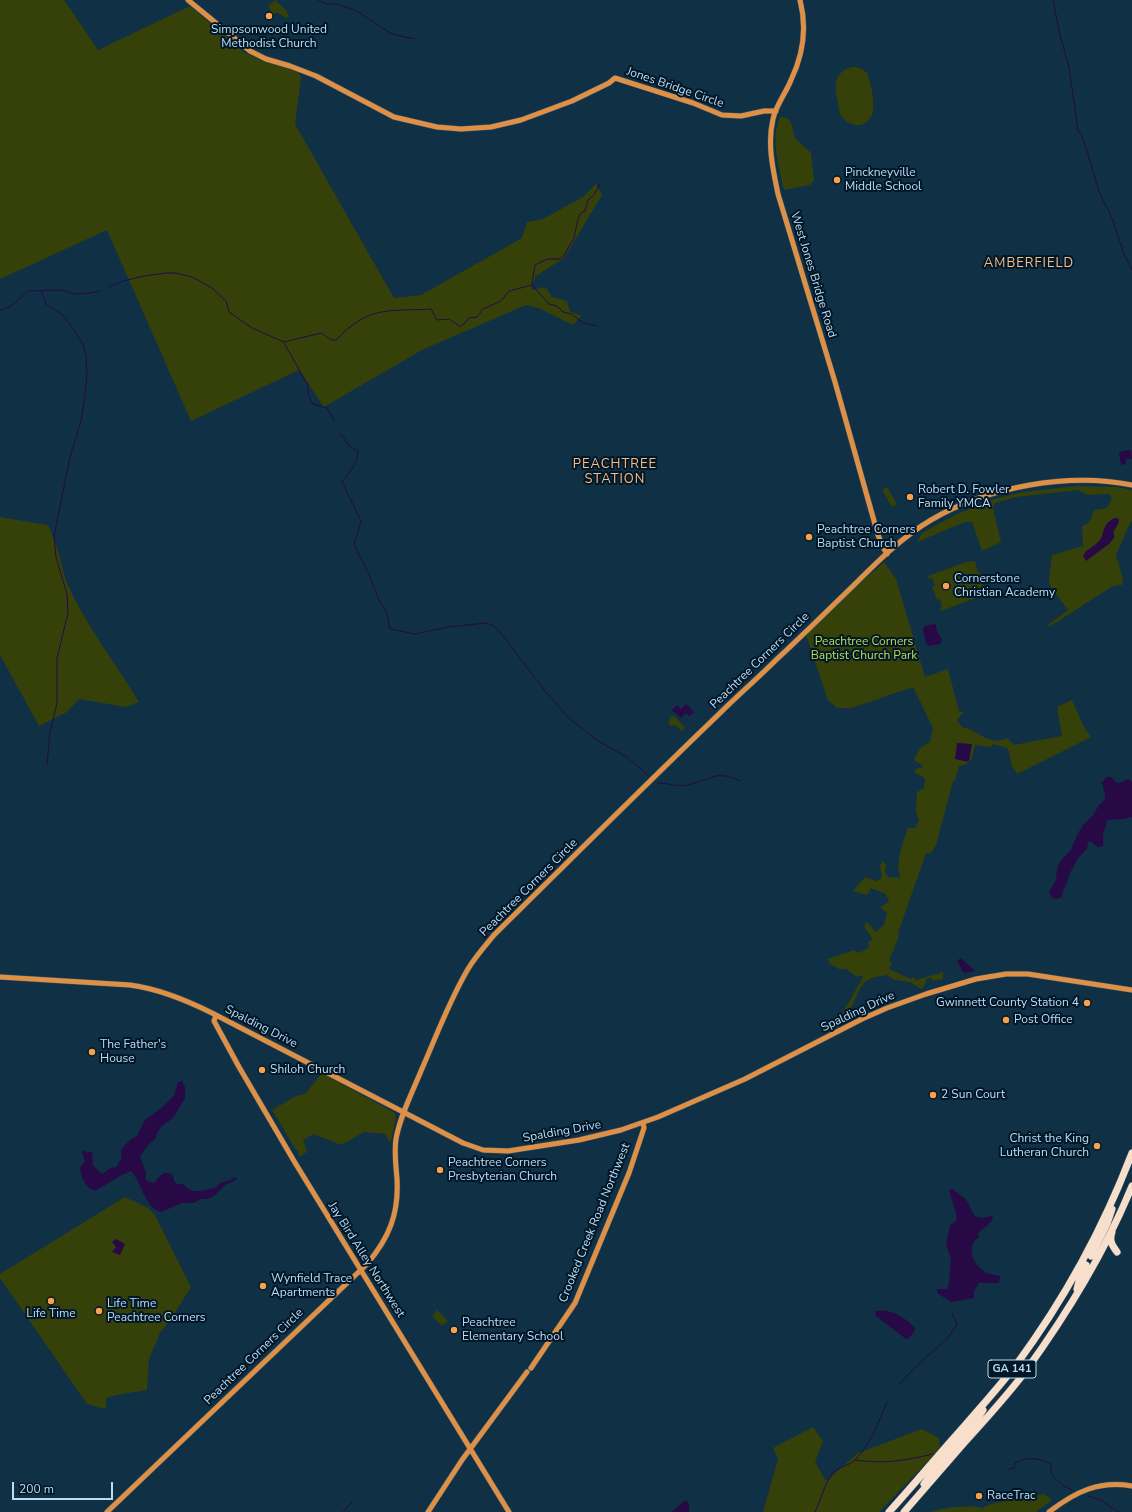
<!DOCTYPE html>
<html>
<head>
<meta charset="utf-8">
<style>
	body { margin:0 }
	#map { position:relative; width:1132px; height:1512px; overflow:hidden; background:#0f3045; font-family:"Nunito Sans",sans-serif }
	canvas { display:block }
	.scale { position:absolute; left:12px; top:1482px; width:101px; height:18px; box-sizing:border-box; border:2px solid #bddbf3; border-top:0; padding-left:5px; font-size:12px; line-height:14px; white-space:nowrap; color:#bddbf3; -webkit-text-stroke:3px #001727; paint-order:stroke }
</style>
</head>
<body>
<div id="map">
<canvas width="1132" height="1512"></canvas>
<div class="scale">200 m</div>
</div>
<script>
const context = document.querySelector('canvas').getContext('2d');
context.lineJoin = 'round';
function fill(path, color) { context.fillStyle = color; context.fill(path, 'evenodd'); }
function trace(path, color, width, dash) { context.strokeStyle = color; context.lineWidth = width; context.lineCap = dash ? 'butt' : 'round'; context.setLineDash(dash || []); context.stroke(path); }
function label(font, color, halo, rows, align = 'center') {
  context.font = font + ' "Nunito Sans",sans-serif'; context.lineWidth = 4; context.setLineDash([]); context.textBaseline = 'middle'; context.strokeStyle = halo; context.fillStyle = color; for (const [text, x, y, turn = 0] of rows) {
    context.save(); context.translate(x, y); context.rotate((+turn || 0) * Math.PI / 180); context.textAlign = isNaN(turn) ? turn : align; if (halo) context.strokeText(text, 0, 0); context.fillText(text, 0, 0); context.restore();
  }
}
fill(new Path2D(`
	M0,0H64L98,50L190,6L245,53L265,62L298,71L301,78L295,124L394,298L421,295L522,238L527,222L543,219L583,197L596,184L602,195L564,258L536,276L531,289L536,290L541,287L547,289L552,297L567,301L570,311L581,316L573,325L539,308L526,305L422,350L324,407L299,370L191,421L107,230L0,279Z
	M275,0L286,10L289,17L286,18L277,12L273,15L268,6Z
	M852,67C857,67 862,68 866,72C871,78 876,109 872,115C865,131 847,126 840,114C837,95 828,73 852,67Z
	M780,117C796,118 790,129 796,139C800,144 807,148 811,153L814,180L810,185L784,190C779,166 770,141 780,117Z
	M1076,486L1117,487L1132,490V521L1130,523L1116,555L1123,579L1122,585L1113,586L1049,627L1048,625L1068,610L1050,586L1049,580L1052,555L1083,546L1082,526L1089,523L1094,510L1107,508L1112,498L1109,494L1088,495L1078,490L1016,497L995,503L993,508L1001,542L982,551L972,522H965L917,542L922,533L955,515L994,499L1023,492Z
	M887,487L897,504L892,507L882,490Z
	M0,517L48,525C52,534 56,544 59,554C62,563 63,574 67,583C86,626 115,662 139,702L126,707L79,699L67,712L39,726L0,655Z
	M975,561L977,570L982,576L981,581L985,593L989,595V596H981L941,611L940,608L942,607L940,599L937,600L932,587L935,585L932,578L929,579L928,576L966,562Z
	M884,562L896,579L925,677L948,669L959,711L964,712L957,720L962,727C979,730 989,747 1007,738L1014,745L1062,736L1057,707L1072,700L1084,727L1091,737L1017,774L1011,764L1010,755L1007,748L993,744L991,747L975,745C972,757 973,764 959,766L955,781H953L936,845L931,853H926L898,933L899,936L889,961L892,962L889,969L911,979L913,977L916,980L943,972V979L932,981V978L926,979L925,985L921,989L910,982L896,980L889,977L888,975C859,978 862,987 850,1010L853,1017L845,1019L843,1017L834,1021L833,1018L842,1014L863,977L861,975L857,977L846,969H839L830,964L828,959L854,950L858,953L869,948L868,942L873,939L864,927L867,922L876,932L884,925L887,913L880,907L889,902L886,894L871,888L867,895L853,891L865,877L876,881L882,878L880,866L883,861L886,865L885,872L889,878L894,877L901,878C894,864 903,842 908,828H915L919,821L916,812L917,792L924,788L925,778L914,772L917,768L924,767L914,760L920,748L930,742L933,728L913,687L852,708H837L828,700L805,632Z
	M674,716L685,727L682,731L675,725L671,726L668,723L670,720V717Z
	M322,1073L395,1113L396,1118L391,1141H389L385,1134L364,1132L341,1145L314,1134L303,1140L307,1152L299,1157L298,1150H296L272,1110L296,1096L305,1094Z
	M125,1197L148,1208L155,1215L191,1287L169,1322L160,1333L149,1359L147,1390L116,1395L106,1398V1409L87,1404L0,1278V1274Z
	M437,1310L448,1321L442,1326L432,1316Z
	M813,1427L823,1441L815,1462L826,1481L858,1453L922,1429L939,1438L940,1449L879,1512H763L778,1459L773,1448Z
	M1044,1494L1052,1500L1036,1512H930C944,1508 969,1504 982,1508L994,1503L1002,1502L1007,1498H1025Z`), '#36410a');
fill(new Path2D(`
	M1129,450H1131L1132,459H1126V464L1121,465L1119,452Z
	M1115,518H1118L1119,522L1114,531V538L1109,544L1086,561L1083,556C1086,549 1094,547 1099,541C1106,533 1100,525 1115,518Z
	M934,624L936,625L937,632L940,635L942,641L940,644L929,646L926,644L923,629L925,626Z
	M686,704L694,712L690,716L686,713L681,718L672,710L677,705L681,709Z
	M957,743L972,744L969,762L955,759Z
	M1107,777H1112L1114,781L1119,783L1128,779L1132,782V817L1124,819L1107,820L1106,826L1103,834V846L1098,847L1090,841L1088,842L1087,849L1078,858L1069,875L1067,883L1063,891L1062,897L1057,899L1052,898L1049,892L1056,880L1057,869L1061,860L1071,850L1078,833L1084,824L1094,814L1099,805L1105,800C1106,793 1103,791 1103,785L1101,783Z
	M961,958L975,971L966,973L963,972L957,961Z
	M182,1081L185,1087V1098L173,1118L162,1126L157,1133L156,1138L148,1145L140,1157L146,1173L145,1178L147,1181L154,1183C160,1175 164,1170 173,1175L174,1181L177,1184H183L187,1188L194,1191H202L215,1188L220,1183L231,1180L234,1177L238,1179L225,1185L214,1196L207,1199H201L194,1203H182L161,1212C144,1207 142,1183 131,1171L120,1176L95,1191C85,1188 81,1177 80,1167L85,1161L82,1152L84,1150L87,1153L92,1151L93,1165L102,1174L112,1167L116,1168L121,1159V1150L124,1146L131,1139L137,1136L145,1120L160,1109L174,1096L178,1082Z
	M953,1189C957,1193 964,1197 967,1201C975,1215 972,1221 992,1216L993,1218C990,1226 981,1228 978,1234L979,1237C968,1243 971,1258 978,1266C980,1269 983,1269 985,1273L1000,1276L999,1283H979L974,1291V1298L951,1302L937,1293V1289H947L949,1284L951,1258L946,1245L950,1225L955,1222L957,1217L949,1190Z
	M116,1239L125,1244L120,1255L112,1252L116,1247L112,1242Z
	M875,1311C891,1308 904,1317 915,1328L914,1332L909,1338L906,1339L876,1316Z
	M684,1501H687L689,1504V1512H672Z`), '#270946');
trace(new Path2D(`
	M318,0L327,4H336L355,10L392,34L414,39
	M1053,0L1060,35L1069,67L1078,131L1082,136L1086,147L1099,192L1112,218L1124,254L1132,270
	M532,284L535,265L547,259H560L563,257L574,238L578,219L581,213L585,211L588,200L594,195L600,184
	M532,285L549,304L557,306L563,312L572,314L579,320L587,324L597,326
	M109,287L123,281L144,276L166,273H175L192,277L212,288L226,301L229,312L252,328L284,342L321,333L331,340H336C343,333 351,325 360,320C382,307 406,311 431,309L437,320L449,319L461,327L469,318L477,317L483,309L501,301L509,291L532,285
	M41,291L46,304L62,314L68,321L83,344L86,356L87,375L85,395L81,421L70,457L54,536L56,557L67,594L68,613L57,658V703L50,732L47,764
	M0,310C12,308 19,299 28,291L63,290L74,294L91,293L99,291
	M284,343L308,385V394L313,404L327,408L335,422
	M341,434L349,446L358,451C358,465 349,472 342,482L361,521L354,545L368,572L379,600L387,613L390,629L415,634L448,627L486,623L492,625L501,633L545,691L570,719L598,741L627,757L648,775
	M658,783C668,783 677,787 687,785C712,780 714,769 741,781
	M900,1384L912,1370L948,1338L957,1324L952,1313
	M855,1460C885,1464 903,1461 933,1454
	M1009,1469L1014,1468L1015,1463C1026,1456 1040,1458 1051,1464V1474L1062,1485L1072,1490
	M1088,1496L1102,1501L1119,1512
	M343,1512L352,1502
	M815,1512C821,1499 824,1485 833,1473C839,1466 848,1466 854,1461C871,1444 878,1423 887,1402`), '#270946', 1);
const secondary = new Path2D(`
	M188,0L250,51L266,59L290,66L316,76L394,117L437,127L461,129L491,127L521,120L572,101L609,83L615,78L693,103L722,115L741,116L764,111H776
	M800,0C807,27 803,55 791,80C786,93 776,105 773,119C767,144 773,170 778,194L835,382L878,535L883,547L887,554
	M0,977L130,985C160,989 186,1000 212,1013L463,1143L483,1150L508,1151L579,1140L621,1130L658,1117L745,1079L862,1019L887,1008L926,994L976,979L1006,974H1028L1132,990
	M216,1015L214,1021L239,1067L294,1161L509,1512
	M531,1368L575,1303L629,1173L644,1128L643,1123
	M107,1512L367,1264C389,1238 399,1214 397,1179C396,1166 394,1152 396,1139C400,1116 412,1093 421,1071C436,1037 449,1001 468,969C475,957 485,946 494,935C568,862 642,788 718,715C737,696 758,678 777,659C803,635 828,610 853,586C877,562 902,537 931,520C987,487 1068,472 1132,485
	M428,1512L462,1460L527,1372
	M1049,1512C1075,1492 1099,1480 1132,1486`);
const highway = new Path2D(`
	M1112,1232C1109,1241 1112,1245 1117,1252
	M1091,1256L1107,1224L1112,1209
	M1077,1289L1080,1277L1086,1265
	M956,1444L975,1423L983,1410
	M924,1484L933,1471L956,1444
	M889,1512C910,1489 930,1465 951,1441C973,1416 995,1392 1016,1365C1064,1300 1103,1229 1132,1153
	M904,1512C924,1489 944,1466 964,1443C985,1420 1006,1397 1025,1372C1067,1314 1105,1252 1132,1186`);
trace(secondary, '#2e4f64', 6);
trace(highway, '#2e4f64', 8);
trace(secondary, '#de9046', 5);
trace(highway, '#f8dfcb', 7);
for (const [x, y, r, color] of [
	[269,16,4,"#f9a04c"],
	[837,180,4,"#f9a04c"],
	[910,497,4,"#f9a04c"],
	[809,537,4,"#f9a04c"],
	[946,586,4,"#f9a04c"],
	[1087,1003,4,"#f9a04c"],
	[1006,1020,4,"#f9a04c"],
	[92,1052,4,"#f9a04c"],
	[262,1070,4,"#f9a04c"],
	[933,1095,4,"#f9a04c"],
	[1097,1146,4,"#f9a04c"],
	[440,1170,4,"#f9a04c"],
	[263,1286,4,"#f9a04c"],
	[51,1301,4,"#f9a04c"],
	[99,1311,4,"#f9a04c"],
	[454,1330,4,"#f9a04c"],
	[979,1496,4,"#f9a04c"]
]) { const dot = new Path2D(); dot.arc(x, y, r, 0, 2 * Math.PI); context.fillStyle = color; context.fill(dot); trace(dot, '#001727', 1.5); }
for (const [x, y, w] of [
	[1012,1369,48]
]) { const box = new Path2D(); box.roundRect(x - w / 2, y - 9, w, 18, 3); context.fillStyle = '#001727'; context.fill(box); trace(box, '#bddbf3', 1); }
label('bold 11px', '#bddbf3', null, [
	["GA 141",1012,1369]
]);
label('12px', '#bddbf3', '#001727', [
	["Simpsonwood United",269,30,"center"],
	["Methodist Church",269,44,"center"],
	["Pinckneyville",845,173],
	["Middle School",845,187],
	["Robert D. Fowler",918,490],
	["Family YMCA",918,504],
	["Peachtree Corners",817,530],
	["Baptist Church",817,544],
	["Cornerstone",954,579],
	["Christian Academy",954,593],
	["Gwinnett County Station 4",1079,1003,"right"],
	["Post Office",1014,1020],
	["The Father's",100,1045],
	["House",100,1059],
	["Shiloh Church",270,1070],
	["2 Sun Court",941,1095],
	["Christ the King",1089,1139,"right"],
	["Lutheran Church",1089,1153,"right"],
	["Peachtree Corners",448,1163],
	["Presbyterian Church",448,1177],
	["Wynfield Trace",271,1279],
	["Apartments",271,1293],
	["Life Time",107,1304],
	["Peachtree Corners",107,1318],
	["Life Time",51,1314,"center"],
	["Peachtree",462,1323],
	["Elementary School",462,1337],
	["RaceTrac",987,1496]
], 'left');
label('12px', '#bddbf3', '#001727', [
	["Jones Bridge Circle",675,88,19],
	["West Jones Bridge Road",813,275,73],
	["Peachtree Corners Circle",760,661,-44],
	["Peachtree Corners Circle",529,888,-45],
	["Spalding Drive",858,1012,-25],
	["Spalding Drive",261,1027,27],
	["Spalding Drive",562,1132,-10],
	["Crooked Creek Road Northwest",595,1223,-68],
	["Jay Bird Alley Northwest",366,1260,58],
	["Peachtree Corners Circle",254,1357,-44]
]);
label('12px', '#bcdb57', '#001727', [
	["Peachtree Corners",864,642],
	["Baptist Church Park",864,656]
]);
context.letterSpacing = '1px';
label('13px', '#fbbd87', '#001727', [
	["AMBERFIELD",1029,264],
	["PEACHTREE",615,465],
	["STATION",615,480]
]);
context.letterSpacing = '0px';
</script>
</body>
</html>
